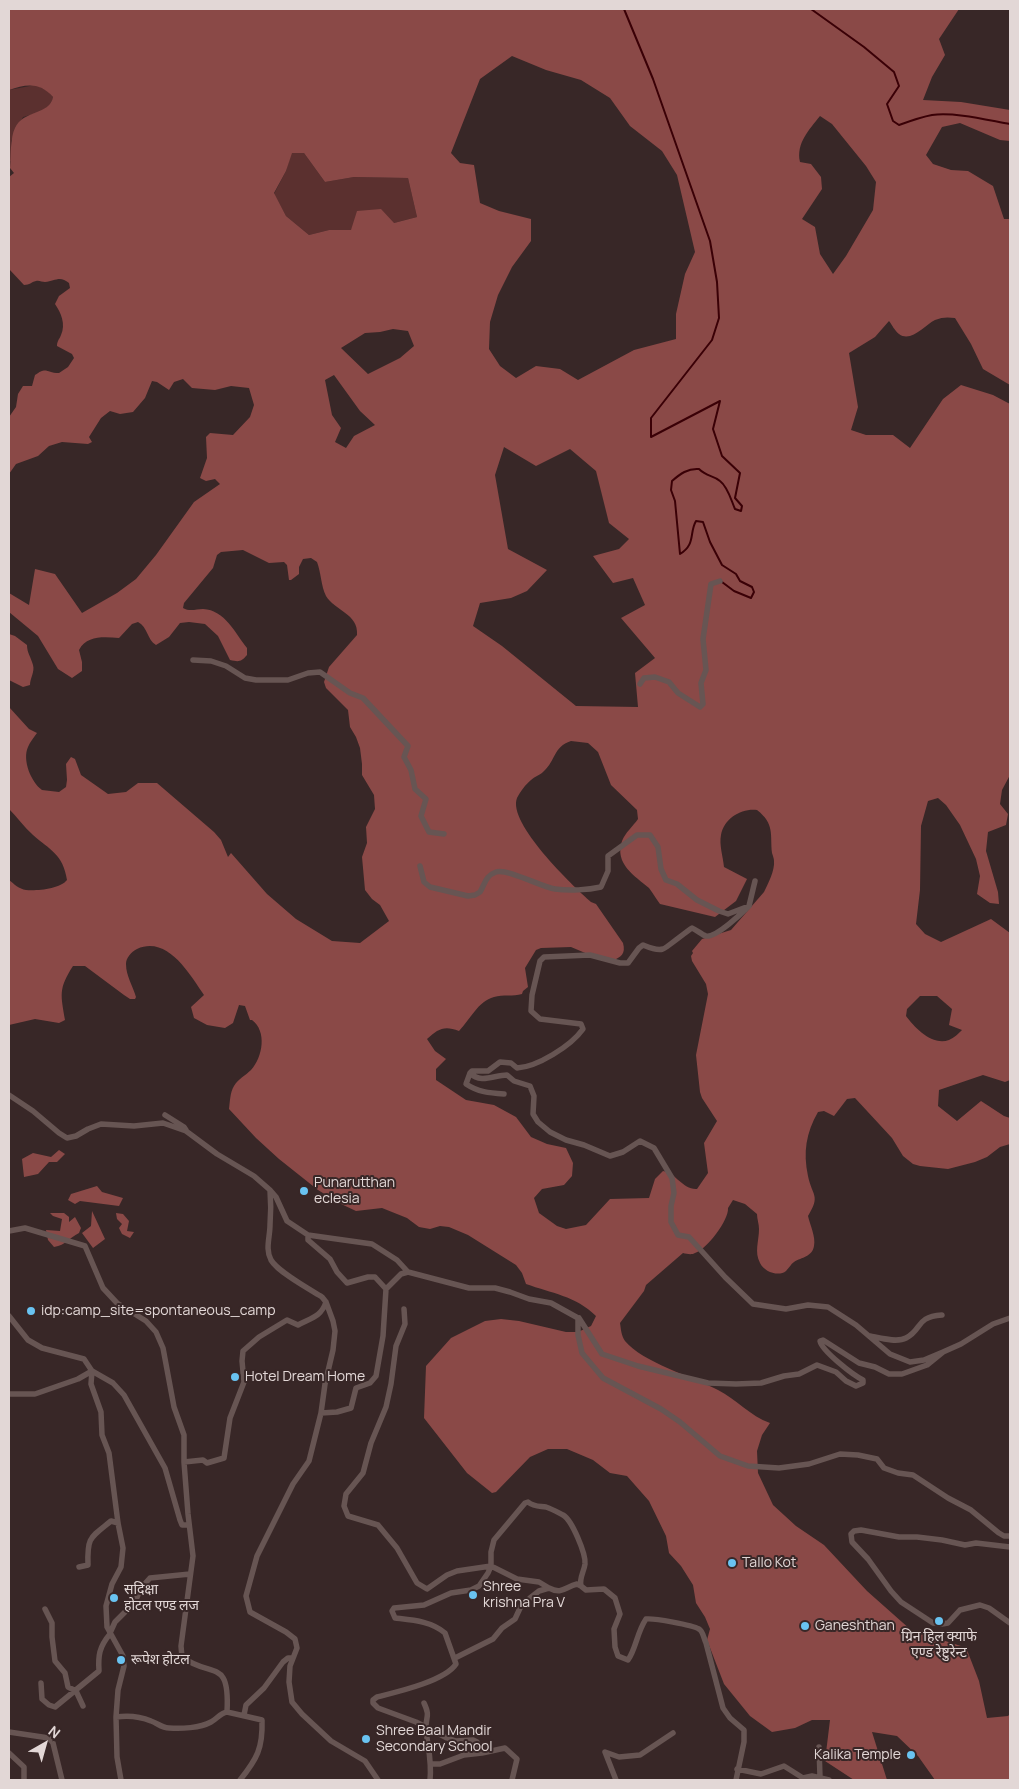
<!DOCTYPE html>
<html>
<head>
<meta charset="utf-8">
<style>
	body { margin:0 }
	#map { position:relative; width:1019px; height:1789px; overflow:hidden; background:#382727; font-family:Manrope,sans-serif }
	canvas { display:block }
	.frame { position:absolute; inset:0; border:10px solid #e2d7d6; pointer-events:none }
	.north { position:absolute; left:20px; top:1719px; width:50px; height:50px; -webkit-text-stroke:4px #382727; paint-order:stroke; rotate:38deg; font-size:14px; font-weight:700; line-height:20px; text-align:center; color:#e2d7d6 }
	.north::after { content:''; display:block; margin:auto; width:18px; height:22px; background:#e2d7d6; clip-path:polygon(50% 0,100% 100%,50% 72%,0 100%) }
</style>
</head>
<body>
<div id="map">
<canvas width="1019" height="1789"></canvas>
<div class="frame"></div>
<div class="north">N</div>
</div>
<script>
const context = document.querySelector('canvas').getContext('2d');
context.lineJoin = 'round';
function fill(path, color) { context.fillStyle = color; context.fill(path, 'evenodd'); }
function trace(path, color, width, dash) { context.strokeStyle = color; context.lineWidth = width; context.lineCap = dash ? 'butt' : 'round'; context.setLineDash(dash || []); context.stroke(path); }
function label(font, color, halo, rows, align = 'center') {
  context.font = font + ' Manrope,"Noto Sans Devanagari",sans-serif'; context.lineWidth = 4; context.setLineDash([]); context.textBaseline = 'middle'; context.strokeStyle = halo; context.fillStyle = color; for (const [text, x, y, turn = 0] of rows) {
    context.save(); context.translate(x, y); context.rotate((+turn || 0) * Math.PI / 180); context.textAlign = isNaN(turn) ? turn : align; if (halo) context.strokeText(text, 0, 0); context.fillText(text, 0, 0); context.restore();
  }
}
fill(new Path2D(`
	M35,85L47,90L53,97C51,111 34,114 23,117L11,141L12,150L11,161H9V90Z
	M291,153H304L325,182L354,177L408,178L417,217L394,223L351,230H329L309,235L286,216L274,194L286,171Z`), '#5b302f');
fill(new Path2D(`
	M9,9H959L939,39L945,55L932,77L923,100L961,102L1010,110V141L1000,140L960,123L942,127L926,155L933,164L951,170L968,171L993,186L1004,219H1010V385L983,369L971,344L955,318C948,317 942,317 935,320C925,325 911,343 899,334C895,331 892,325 889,321L875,337L849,353L858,407L851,430L866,435H893L910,448L943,399L961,385L993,395L1010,404V775L1002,790L1000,804L1008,814L1006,825L988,832L986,851L998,892L999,904L990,903L977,894L980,876L976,859L960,825L946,805L938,798L928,801L921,826L920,890L916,924L925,934L941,942L991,919L1010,933V1080L1005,1082L983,1075L939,1090L938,1106L957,1121L981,1101L1004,1116L1010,1118V1144L1000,1147L987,1157L975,1162L948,1169L920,1166L913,1164L903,1156L892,1138L855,1098L847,1099L834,1116L824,1111L818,1112C806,1133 803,1152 808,1176C812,1196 821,1195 808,1216C810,1225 816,1237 814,1246C812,1257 802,1257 794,1262C791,1264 789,1268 786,1271C779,1277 764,1272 760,1263C754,1252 759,1241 759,1229C759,1224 757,1219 757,1214L745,1204L733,1200L728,1208C729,1220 707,1249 695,1253C692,1255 687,1254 683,1253L646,1285L644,1291L620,1323C621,1329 621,1335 625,1341C642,1362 693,1377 718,1390C736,1399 750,1416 770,1423L762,1435L757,1451L758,1473L773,1505L796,1526L824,1545L867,1591L911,1630L964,1647L967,1650L979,1681L987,1718L1008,1716L1010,1714V1780H935L918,1756L897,1736L872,1732L887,1780H854L825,1761L830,1720H812L795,1728L772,1732L750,1716L724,1684L707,1640L710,1629L705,1617L696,1603L693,1585L681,1566L669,1553L666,1536L649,1501L627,1476L610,1473L593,1460L567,1449H548L530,1457L496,1492L492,1493L467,1473L424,1418L426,1366L451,1338L485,1321L501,1319L519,1321L566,1332H578L591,1326L596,1316C576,1296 551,1293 526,1284L522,1273L516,1265L468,1235L449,1227L440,1226L430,1229L419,1227L407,1218L382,1208L356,1211L339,1203L318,1190L279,1159L256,1138L229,1109C230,1102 230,1092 234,1086C238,1079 246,1075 251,1070C263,1057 267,1031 252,1020H250L245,1006L239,1005L233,1023L225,1028L207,1025L194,1018L191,1007L204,995C190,975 168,935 137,949C131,952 126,958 126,964C126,976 133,986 136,997L135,999H130L124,995L85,966H73C58,989 61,995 65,1020L59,1023L35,1019L9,1025V880C14,884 19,889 26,890C37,891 60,889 67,880C63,854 50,850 33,835C24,827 17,817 9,809V707L29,729L37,733C34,737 30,742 28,747C22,760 31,782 42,790L59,792L66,787L67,780L66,764L71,757L75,759L81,775L108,794L126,792L138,783H157L214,832L221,840L228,857L231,853L267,894L296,919L332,941L360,943L389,921L380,905L372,899L365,890L362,857L367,843L366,827L375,809L374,795L362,775V764L360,748L356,737L350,727L348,710L326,688L324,682L329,667L357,635C359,614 334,610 326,596C321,586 321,572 317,562L311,558L303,559L299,567V574L291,580H289L287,565L284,562L269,563L243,550L221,552L217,555L213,568L184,603L183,608C190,612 196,609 203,609C225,610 235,633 247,648V655C241,662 239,662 230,660L218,636L205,624L189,622L180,623L169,637L156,645C147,640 148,627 138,622L132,624L119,638C104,637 87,635 79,650L82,662V671L72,678L58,669L38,636L9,612V593L29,605L35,569L55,574L82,613L117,593L136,579L156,555L194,502L220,484L215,479L206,481L200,478L207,458L206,437L210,433L233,435L250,417L254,405L249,388L231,386L215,390L192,388L183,379L174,382L169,390L157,382L152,381L145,398L133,412L120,414L110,411L101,418L89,437L92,442L88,444L62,442L49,446L38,456L16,464L9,474V417L16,407L18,394L23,386H32L35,375C47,366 46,373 59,373L68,367L74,358L72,354L57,346C57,341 59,340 61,335C66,324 61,313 55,304L59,296L70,288L69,283C60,275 55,281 45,282C42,282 39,280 36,281C31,282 30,285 24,285L9,269V177L14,173L10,168C11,156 10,138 15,128C23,110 50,115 53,97C40,82 26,84 9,90ZM512,56L546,70L581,80L610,98L630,126L662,151L677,175L695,252L685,274L676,314V339L634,350L578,380L560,369L536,366L516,378L500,366L489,349L490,322L498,295L512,267L531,241V219L499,211L480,203L474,165L460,163L451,153L480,79ZM820,116L832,124L866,166L876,182L873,210L846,256L833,274L820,254L815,227L802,219L822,189L821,177L811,164L800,162C796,143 809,130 820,116ZM292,153H304L325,182L354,177L408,178L417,217L394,223L381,209L357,211L351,230H329L309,235L286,216L274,193L286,171ZM393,329L408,331L414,346L400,358L368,374L341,348L365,333L380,332ZM334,375L360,411L375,425L354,436L346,448L335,442L341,428L332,415L325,380ZM504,447L536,466L570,449L596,471L609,523L629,539L619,549L593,556L613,583L633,578L645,605L621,618L655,658L635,673L638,707L576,706L502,646L473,626L480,603L511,598L527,591L547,570L508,549L495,475ZM571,741L588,743L598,752L611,785L637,810L638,819C633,826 625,833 622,841C614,864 635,876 649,888C653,893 656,899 660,904L715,917L736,901L747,879L724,867C723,856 719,845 721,835C724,818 742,808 757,810C775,824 770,835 772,853C773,856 774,859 774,861C775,870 768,884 764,892L731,930L702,939L692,951L693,953L691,956L692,961L706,984L708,994L696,1055L700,1092L702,1098L717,1121L704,1143L708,1173L697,1189C683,1190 676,1173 663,1171L655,1179L649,1198L610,1199L586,1225L566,1229L557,1226L539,1213L534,1198L542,1189L564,1185L572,1176L573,1163L566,1148L547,1144L531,1137L516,1117L494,1105L466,1100L436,1080V1069L446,1059L435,1051L427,1039C438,1029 444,1025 459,1031C470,1020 478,1001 494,997C503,994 513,997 522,994L523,991L528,987L525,968L536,950L541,948L571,947L590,955L612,961C621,957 626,954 623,943L596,904L591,902C573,886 507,823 517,798C520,792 526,784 531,780C535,776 541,775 544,771C556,760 553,747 571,741ZM920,996H937L952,1009L949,1025L962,1030C959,1033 954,1038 949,1040C932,1046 915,1028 906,1016L907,1009Z
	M9,634L15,636L27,645C27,653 31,657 33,665C35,672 30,678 30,685L23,687L9,680Z
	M59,1150L65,1154L57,1162H49L38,1174L24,1177L22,1159L33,1153L51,1157Z
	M97,1186L102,1192L123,1198L119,1206L80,1201L75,1204L68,1200L71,1194Z
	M92,1211L105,1239L93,1248L82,1233L91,1226Z
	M50,1213H64L69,1217V1222L75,1217L81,1228L79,1233C69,1238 66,1245 54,1247L48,1240L46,1230L60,1231L62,1219L53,1216Z
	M116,1213L123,1214L129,1221L127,1231L134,1232L130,1238L122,1234L119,1228L122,1224L117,1219Z`), '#8a4947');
trace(new Path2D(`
	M624,9L653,79L710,241L717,282L719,318L712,340L651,418V437L720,401L713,429L722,456L740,473L735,498L742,506L741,511L735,509C731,500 728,487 720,481C713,475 707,477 699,469C688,468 680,474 672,481L671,490L675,501L680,554C696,544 689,533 696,521L703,522L710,542L722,565L736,574L740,581L752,587L754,592L751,598L734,591L722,582
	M811,9L864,47L894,72L899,86L887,104L893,121L899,125C910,121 921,117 932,115C955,112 987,120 1010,124`), '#3a0006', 2);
trace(new Path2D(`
	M193,660L211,661L226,666L245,678L256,680H288L308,673L320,672L350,693L363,698L408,746L404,757L411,770L415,789L426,799L421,816L429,832L444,834
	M640,684L644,678L655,677L669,682L678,693L700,707L703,704L701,683L706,670L703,639L711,584L720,581
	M420,866L424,882L430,887L468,896L475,895L480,892C485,884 485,876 496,872C507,868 541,887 555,889C569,891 588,890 601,887L608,871V856L637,835H650L658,847L661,869L666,880L677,884L697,900L719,911L728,914L749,906L755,881
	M749,906C742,913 716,938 706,936C702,935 697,930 692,928C687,931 665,949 663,949C656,951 648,947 643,945L639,948L628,963H620L590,955L544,957L540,961L532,995L531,1011L540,1019L581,1024L583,1029C571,1046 537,1067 517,1068L511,1063L500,1062L488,1071H472L470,1073C481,1084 494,1075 507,1075L514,1081L530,1086L534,1096L533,1114L538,1122L550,1132L566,1140L584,1145L610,1156L623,1152L640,1141L654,1148L672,1178L674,1193L671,1206V1222L678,1235L689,1237L725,1277L753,1304L786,1309L808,1305L828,1307L856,1325L890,1354L910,1362L924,1360L943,1352
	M470,1073L466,1084C478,1092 489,1093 504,1094
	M9,1095L33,1111L59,1133L67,1138L76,1136L88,1129L101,1124L134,1126L163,1123L186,1131L217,1154L254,1176L270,1190L276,1197L287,1221L308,1235L372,1244L397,1260L408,1272L469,1288H495L510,1292L529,1299L551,1303L578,1318V1335L582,1353L603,1378L661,1409L680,1422L720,1456L748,1466L779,1468L809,1464L840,1454L858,1455L877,1459L884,1468L898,1473L913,1475L948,1498L971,1510L999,1533L1004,1536H1010
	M165,1115L184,1127L186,1130
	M270,1190C271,1202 271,1213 270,1225C270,1237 265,1249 271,1260C278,1272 309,1289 322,1297L326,1302L333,1321L335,1331L333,1350L325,1384L321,1413L309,1461L293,1484L257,1556L246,1596L250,1612L286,1632L295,1639L297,1648L290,1666L289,1682L292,1702L302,1714L331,1741L365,1761L378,1780
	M9,1231L25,1228L85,1246L103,1288L117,1303L146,1321L156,1332L163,1348L174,1407L184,1435V1462L188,1514L193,1556L181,1646L182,1657C212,1679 230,1657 227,1712L262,1720C263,1748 257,1759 240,1780
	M308,1235V1240L330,1259L337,1272L347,1283L368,1277H375L386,1289
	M404,1309L405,1324L396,1346L391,1384L386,1407L371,1443L363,1473L346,1494L344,1506L348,1516L378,1525L397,1548L417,1583L427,1589L447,1575L457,1571L491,1566V1552L494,1540L525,1503L528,1502C534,1507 539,1506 546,1507C552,1509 559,1513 563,1515C572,1520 586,1554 585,1564C584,1572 579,1578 581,1586L586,1590L604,1589L615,1598L620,1614L614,1629L615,1647L618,1656L628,1660C636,1649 637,1632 646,1619C654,1618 692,1625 699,1629C703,1631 704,1639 706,1643L723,1708L730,1718L744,1730V1742L736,1780
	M9,1316L28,1340L42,1348L84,1359L92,1371L113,1383L124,1395L165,1468L180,1520L182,1525H189
	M579,1318L602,1354L638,1366L708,1383L736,1384L761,1383L784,1376L799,1374L817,1365L836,1372L846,1381L856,1386L863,1383V1380C853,1375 822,1351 820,1341L823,1340L859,1363L875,1367L889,1374H902L927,1365L943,1352L961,1344L993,1324L1010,1318
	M870,1336C880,1338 897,1343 906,1338C923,1329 915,1317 942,1315
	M92,1371L91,1384L101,1412L102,1435L109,1453L118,1523L123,1548L121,1567L112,1584L106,1606L107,1627L123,1656L124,1666L118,1690L116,1717L117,1757L121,1780
	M9,1394H35L78,1379L92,1371
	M321,1413L337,1412L351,1408L356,1388L370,1383L376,1376L383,1336L386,1289L401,1274L408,1272
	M184,1462L203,1460L207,1463L224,1458L230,1418L244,1382L242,1361L243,1351L259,1337L287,1320L298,1325C311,1318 321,1317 326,1302
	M1010,1547L976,1543L965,1545L942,1540L917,1537H899L861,1530L854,1531L851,1534L852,1542L868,1559L891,1591L901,1602L933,1623L942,1624L948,1623L960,1610L980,1605L989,1608L1010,1623
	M79,1567L88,1565C87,1537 90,1538 111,1521L118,1523
	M45,1609L52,1623V1637L55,1661L65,1673L68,1687L76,1691L83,1706
	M110,1633L115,1622L135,1602L141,1588L150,1578L190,1574
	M455,1658L493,1639L502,1628L515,1619L521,1606L530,1598L539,1591L549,1588C562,1595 565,1587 577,1584L581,1586
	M41,1683L42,1699L49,1705L55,1707L99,1671C98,1656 99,1647 110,1634
	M424,1703C431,1718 425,1716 426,1730C428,1748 432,1761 430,1780
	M244,1715L246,1705L264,1688L283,1662L288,1658H293
	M116,1717C129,1715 139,1716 151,1721C157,1723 162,1728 169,1728C181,1729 200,1728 211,1722C217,1719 220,1713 227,1712
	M9,1732L49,1738L53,1743L62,1780
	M819,1747L820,1777
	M9,1753L24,1767V1780
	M482,1753L505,1748L517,1759L512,1780
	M432,1764H440L464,1755L482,1753L477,1742L473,1740L456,1741L447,1738L416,1722L378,1708L373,1703V1700L377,1697C397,1692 445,1681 456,1664L445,1633C431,1621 412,1620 395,1618L392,1611L394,1608L424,1605L451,1593L471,1590L479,1586L488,1573L491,1566L517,1579L539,1582L549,1588
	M737,1769L761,1774L784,1766L803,1778L812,1776L829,1780
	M616,1780L605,1752L619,1757L640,1755L673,1733`), '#675553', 5.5);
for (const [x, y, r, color] of [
	[304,1191,5,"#69c3f1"],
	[31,1311,5,"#69c3f1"],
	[235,1377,5,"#69c3f1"],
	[732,1563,5,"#69c3f1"],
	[473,1595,5,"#69c3f1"],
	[114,1598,5,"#69c3f1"],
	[939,1621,5,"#69c3f1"],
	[805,1626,5,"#69c3f1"],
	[121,1660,5,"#69c3f1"],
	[366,1739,5,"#69c3f1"],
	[911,1755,5,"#69c3f1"]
]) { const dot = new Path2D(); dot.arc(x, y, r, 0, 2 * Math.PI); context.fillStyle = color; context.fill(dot); trace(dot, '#382727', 2); }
label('14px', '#e2d7d6', '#382727', [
	["Punarutthan",314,1183],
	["eclesia",314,1199],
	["idp:camp_site=spontaneous_camp",41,1311],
	["Hotel Dream Home",245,1377],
	["Tallo Kot",742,1563],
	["Shree",483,1587],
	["krishna Pra V",483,1603],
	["सदिक्षा",124,1590],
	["होटल एण्ड लज",124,1606],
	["Ganeshthan",815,1626],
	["ग्रिन हिल क्याफे",939,1637,"center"],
	["एण्ड रेष्टुरेन्ट",939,1653,"center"],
	["रूपेश होटल",131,1660],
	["Shree Baal Mandir",376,1731],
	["Secondary School",376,1747],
	["Kalika Temple",901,1755,"right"]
], 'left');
</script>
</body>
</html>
